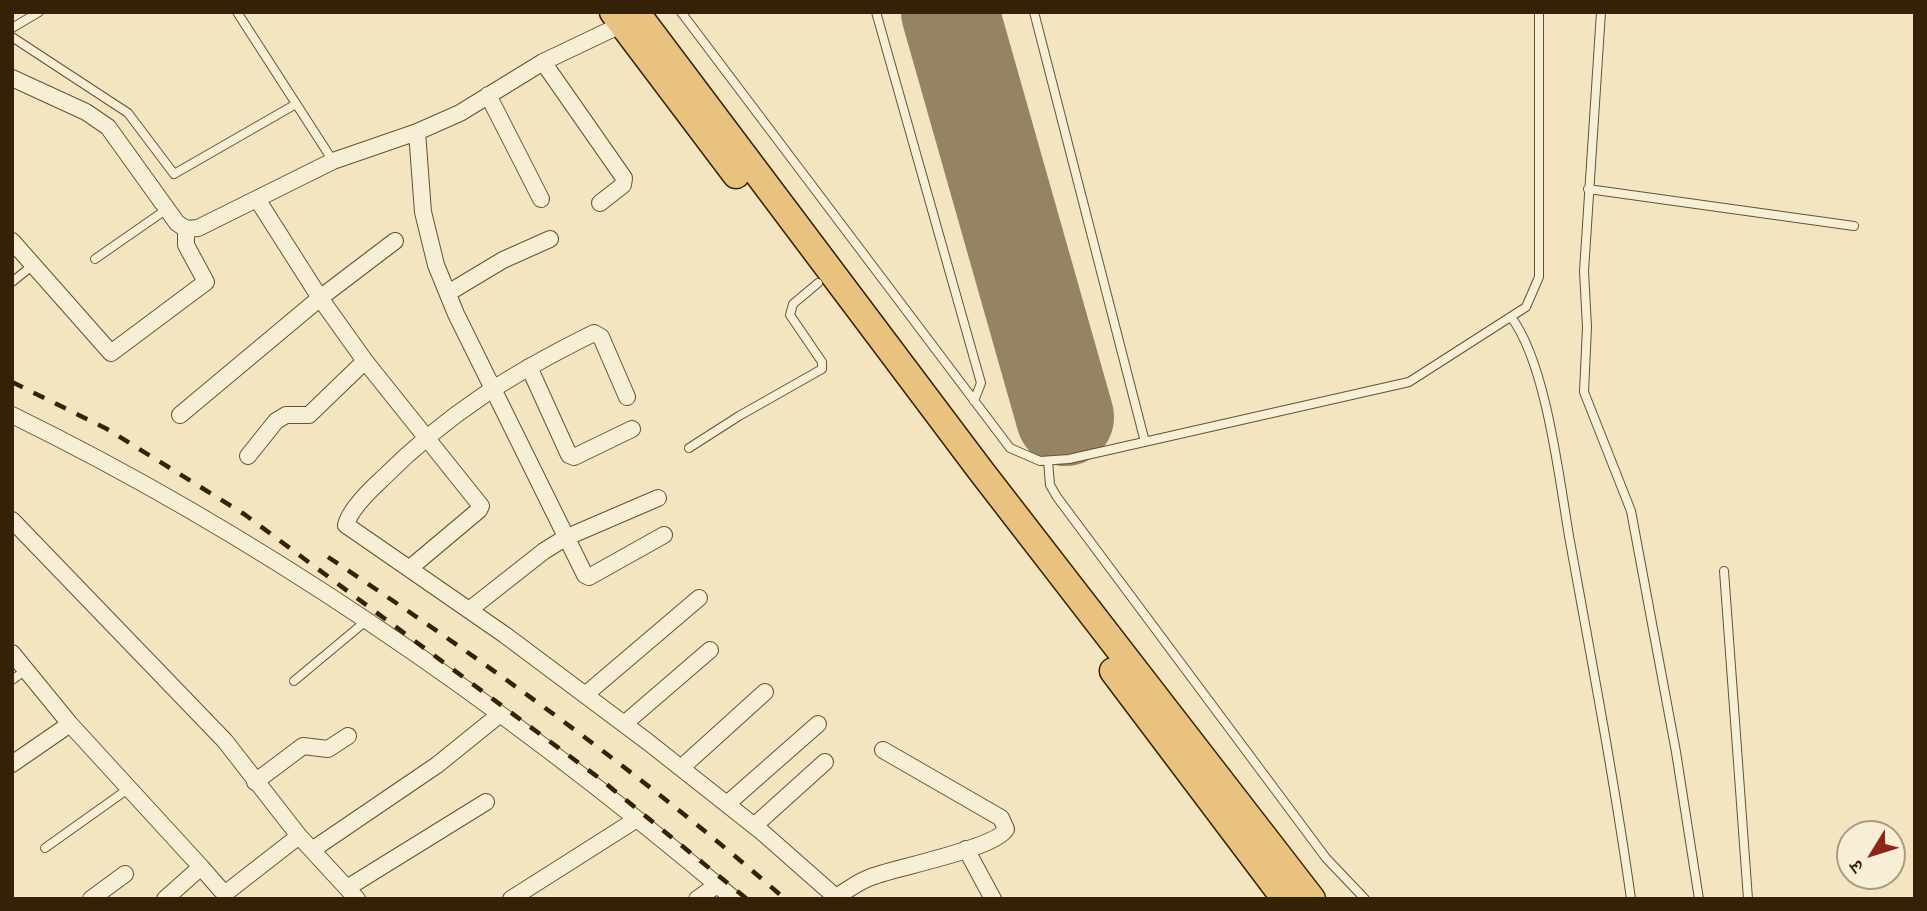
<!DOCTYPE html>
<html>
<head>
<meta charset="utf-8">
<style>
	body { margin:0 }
	#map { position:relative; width:1927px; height:911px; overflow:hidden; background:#f2e5c0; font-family:"Gentium Book Plus","Noto Serif Devanagari",serif }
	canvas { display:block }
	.frame { position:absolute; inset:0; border:14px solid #352206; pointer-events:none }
	.north { position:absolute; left:1836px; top:820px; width:70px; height:70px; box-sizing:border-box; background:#f7eed6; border:2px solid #a99c83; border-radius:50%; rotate:232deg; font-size:19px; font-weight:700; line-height:28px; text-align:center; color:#352206 }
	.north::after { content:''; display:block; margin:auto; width:24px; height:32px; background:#8f2418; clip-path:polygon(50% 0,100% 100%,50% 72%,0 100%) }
</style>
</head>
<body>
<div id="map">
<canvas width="1927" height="911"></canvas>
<div class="frame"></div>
<div class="north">उ</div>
</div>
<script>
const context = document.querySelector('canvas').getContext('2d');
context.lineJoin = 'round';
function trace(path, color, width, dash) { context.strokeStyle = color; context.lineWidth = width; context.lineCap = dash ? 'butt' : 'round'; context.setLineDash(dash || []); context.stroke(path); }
trace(new Path2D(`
	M950,12L1065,417`), '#948463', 98);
const service = new Path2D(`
	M237,12L333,161
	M681,12L1010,448L1040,461L1069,459L1409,382L1526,307L1539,277V12
	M876,12L981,383L974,401
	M1034,12L1145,442
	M1601,12L1584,271L1587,327L1584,392L1631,511L1676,752L1699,899
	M12,28L39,12
	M12,37L128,113L174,174L296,104
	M1588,189L1854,226
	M95,259L167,209
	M12,282L33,265
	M1511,317C1546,363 1559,477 1569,536C1591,657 1614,778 1631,899
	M689,448L739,416L822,369V362L790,315L793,304L818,283
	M1048,461L1050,485L1057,497L1326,858L1365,899
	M1724,571L1748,899
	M12,680L26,670
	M294,681L366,621
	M45,848L128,789`);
const minor = new Path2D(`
	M543,62L624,178L623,185L600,203
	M12,78L86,112L108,127L177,223L186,229L198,228L333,161L417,132L460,113L543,62L629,21
	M488,95L541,199
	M417,132L423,212L436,265L456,314L585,575L589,577L664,535
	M257,199L320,298L365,361L481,506L479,510L410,568
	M12,241L111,353L206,282L186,245V229
	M448,293L503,260L550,239
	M529,367L569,455L574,457L632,429
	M627,397L601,337L594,333C511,374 448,413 382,479C370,490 350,509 346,525L505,635L648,742L762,832L838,899
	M12,415C272,542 513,712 734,899
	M180,415L320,298L395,241
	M248,456L276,421L286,415H309L365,361
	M12,520L225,741L299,836L357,899
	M469,610L544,551L565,538L658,498
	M12,653L70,724L201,867
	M585,695L699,598
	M624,724L710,650
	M12,764L70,724
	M681,768L765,692
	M255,782L303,746L328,749L348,736
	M727,804L818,724
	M754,826L825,762
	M966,849L993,899
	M312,850L437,765L499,715
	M347,888L486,802
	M836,897C848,890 860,880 874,876C898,867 997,848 1006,829L1001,818L883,750
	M91,899L125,874
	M165,899L201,867L221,890L227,892L299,836
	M511,899L637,819
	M697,899L717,885`);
const primary = new Path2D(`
	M613,12L736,175
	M636,12L981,471L1312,899
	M1113,671L1285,899`);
trace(service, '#645334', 10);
trace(minor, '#645334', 18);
trace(primary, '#352206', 29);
trace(service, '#f7eed6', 8);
trace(minor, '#f7eed6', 16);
trace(primary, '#e9c280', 26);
trace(new Path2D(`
	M12,382L107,429L244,514L599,778L747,899
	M328,557C487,663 641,773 785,899`), '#352206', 4.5, [12, 12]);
</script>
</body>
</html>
